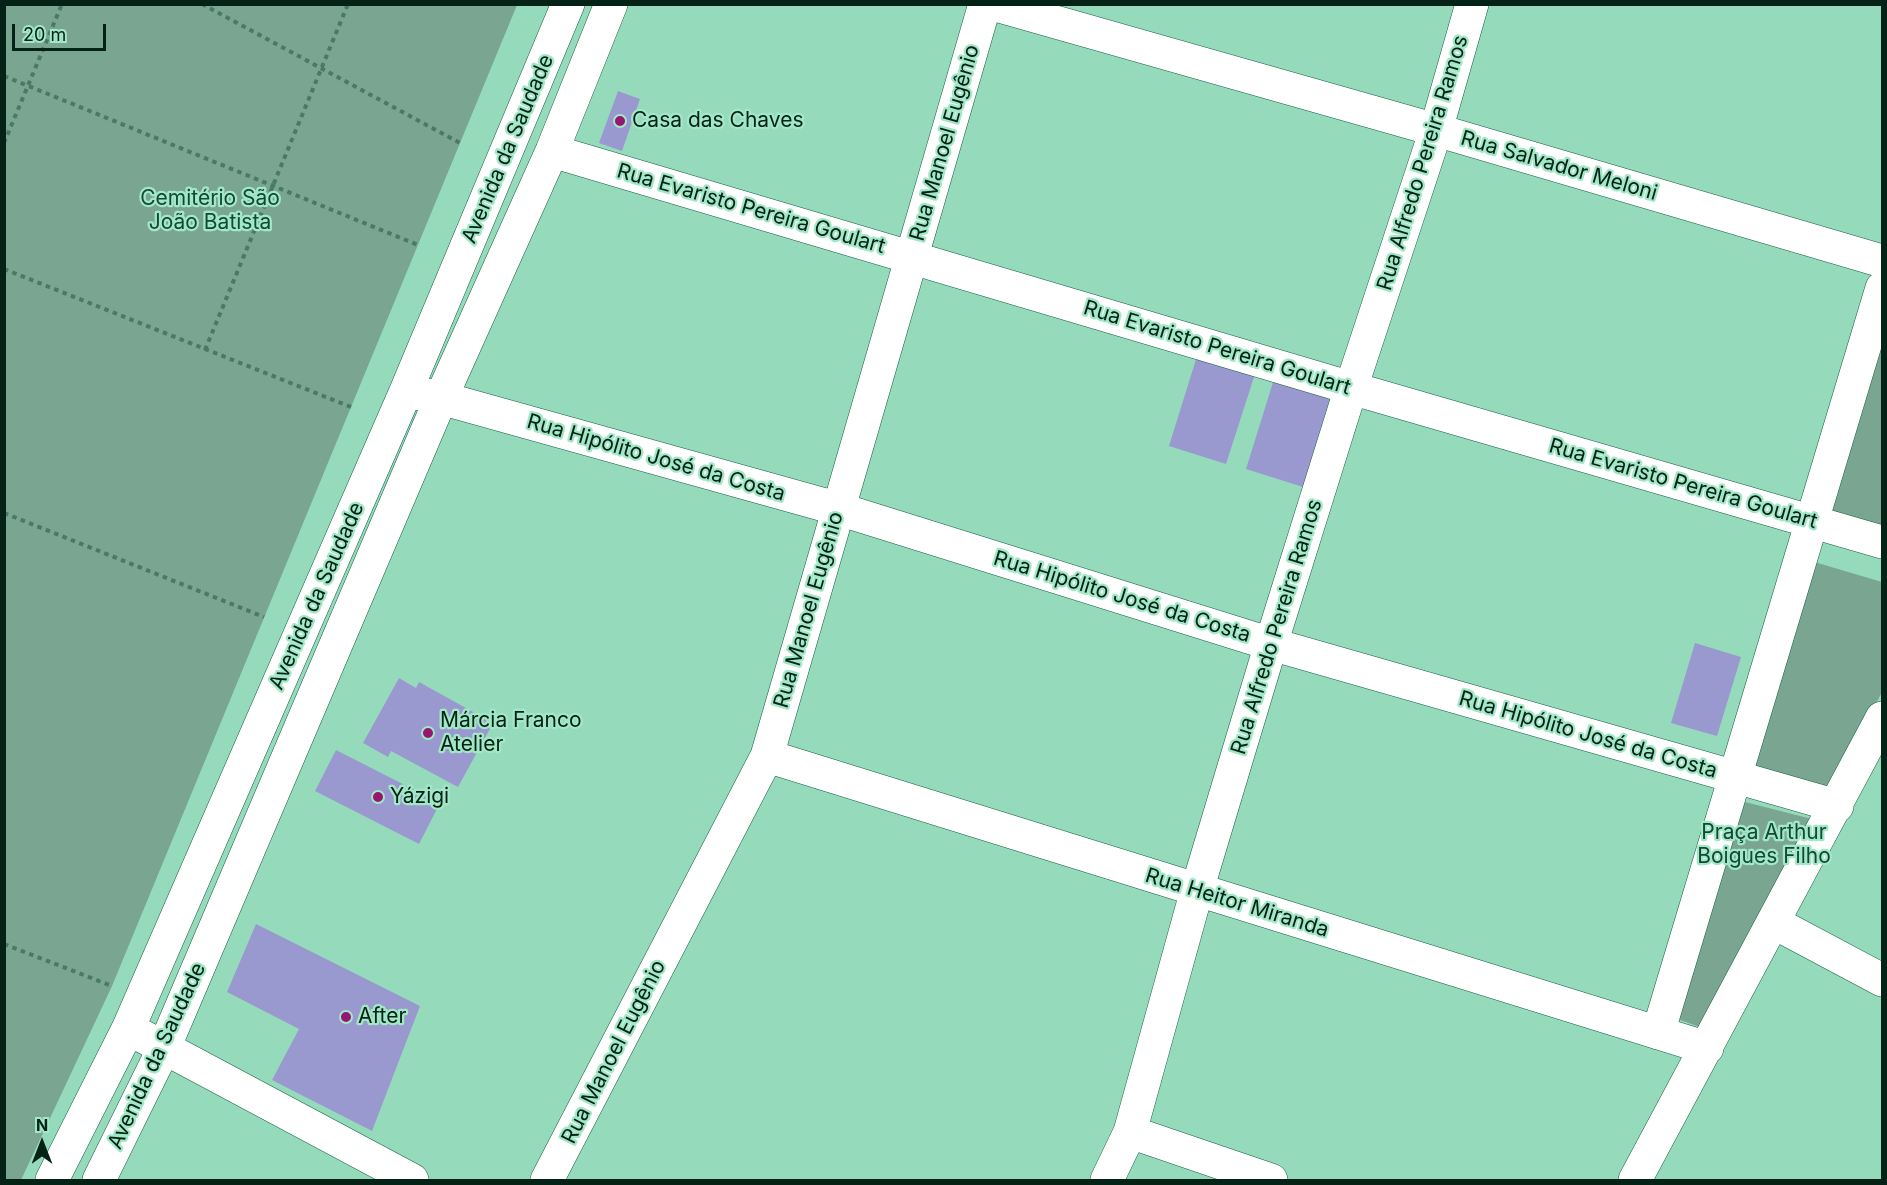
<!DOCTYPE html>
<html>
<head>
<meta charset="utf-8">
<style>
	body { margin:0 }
	#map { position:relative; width:1887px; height:1185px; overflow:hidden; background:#95dbbb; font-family:Inter,sans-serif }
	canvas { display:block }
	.frame { position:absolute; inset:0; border:6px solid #052216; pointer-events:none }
	.north { position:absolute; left:12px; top:1113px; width:60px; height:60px; -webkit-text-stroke:4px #a2e8c7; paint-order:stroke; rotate:0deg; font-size:16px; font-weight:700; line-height:24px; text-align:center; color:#052216 }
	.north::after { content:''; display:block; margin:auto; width:21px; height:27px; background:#052216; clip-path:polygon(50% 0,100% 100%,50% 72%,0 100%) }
	.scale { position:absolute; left:12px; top:24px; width:94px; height:27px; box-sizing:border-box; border:3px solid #052216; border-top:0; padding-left:8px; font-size:18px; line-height:21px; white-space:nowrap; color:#052216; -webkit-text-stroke:4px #a2e8c7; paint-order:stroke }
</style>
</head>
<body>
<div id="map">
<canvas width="1887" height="1185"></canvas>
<div class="frame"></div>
<div class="north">N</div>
<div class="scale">20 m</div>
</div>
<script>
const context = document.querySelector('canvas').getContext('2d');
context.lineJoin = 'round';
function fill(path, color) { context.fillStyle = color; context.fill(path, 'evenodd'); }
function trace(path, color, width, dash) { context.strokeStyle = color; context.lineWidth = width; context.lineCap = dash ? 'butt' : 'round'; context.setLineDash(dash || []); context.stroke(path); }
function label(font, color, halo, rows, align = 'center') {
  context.font = font + ' Inter,sans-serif'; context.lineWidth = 4.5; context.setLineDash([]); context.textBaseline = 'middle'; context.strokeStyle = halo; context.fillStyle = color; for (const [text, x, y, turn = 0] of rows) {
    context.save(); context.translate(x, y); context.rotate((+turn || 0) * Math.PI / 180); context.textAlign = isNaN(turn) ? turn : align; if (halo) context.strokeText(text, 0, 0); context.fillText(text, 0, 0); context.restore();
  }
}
fill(new Path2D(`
	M5,4L517,5L112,986L21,1180H4Z
	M1882,343V530L1830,515Z
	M1811,561L1882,582V692L1830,792L1752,770Z
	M1741,801L1816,820L1708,1030L1675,1018Z`), '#7aa591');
fill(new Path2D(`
	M618,91L640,99L622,151L599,143Z
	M1197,356L1255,374L1226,464L1169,446Z
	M1274,379L1332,397L1303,487L1246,469Z
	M1695,643L1741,657L1717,736L1671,723Z
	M399,678L416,688L419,682L493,723L458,787L391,751L388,757L363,743Z
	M336,750L440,803L419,844L315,791Z
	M256,924L420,1006L372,1131L272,1080L299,1029L227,992Z`), '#9999d0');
const minor = new Path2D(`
	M992,4L1436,130L1882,261
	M552,151L1351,388L1882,542
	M406,391L441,398L839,509L1271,644L1837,806
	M767,756L1707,1048
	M1773,922L1882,980
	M1658,1033L1882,288
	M144,1037L412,1180
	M1130,1132L1271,1180
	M52,1180L128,1029L406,391L568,4
	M99,1180L164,1048L441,398L552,151L611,4
	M547,1180L767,756L985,4
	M1107,1180L1130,1132L1197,890L1271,644L1351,388L1436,130L1472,4
	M1635,1180L1882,718`);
trace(minor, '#155f44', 34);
trace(new Path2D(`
	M202,4L460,143
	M4,76L418,245
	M4,143L62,4
	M4,269L351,407
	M205,350L348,4
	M4,513L264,617
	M4,944L112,986`), '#4a7a65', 4, [4.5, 4.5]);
trace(minor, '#fff', 33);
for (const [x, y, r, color] of [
	[620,121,6,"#961770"],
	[428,733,6,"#961770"],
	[378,797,6,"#961770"],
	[346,1017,6,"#961770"]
]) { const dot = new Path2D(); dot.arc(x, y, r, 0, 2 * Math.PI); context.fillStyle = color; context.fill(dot); trace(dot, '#a2e8c7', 2); }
label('21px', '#052216', '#a2e8c7', [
	["Casa das Chaves",632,121],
	["Márcia Franco",440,721],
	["Atelier",440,745],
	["Yázigi",390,797],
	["After",358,1017]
], 'left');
label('21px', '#052216', '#a2e8c7', [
	["Rua Manoel Eugênio",945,143,-74],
	["Avenida da Saudade",508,149,-67],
	["Rua Alfredo Pereira Ramos",1423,163,-73],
	["Rua Salvador Meloni",1559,166,16],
	["Rua Evaristo Pereira Goulart",751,209,16],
	["Rua Evaristo Pereira Goulart",1217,348,17],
	["Rua Hipólito José da Costa",656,458,16],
	["Rua Evaristo Pereira Goulart",1683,484,16],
	["Avenida da Saudade",317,596,-66],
	["Rua Hipólito José da Costa",1122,597,17],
	["Rua Manoel Eugênio",809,610,-74],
	["Rua Alfredo Pereira Ramos",1277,627,-73],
	["Rua Hipólito José da Costa",1588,735,16],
	["Rua Heitor Miranda",1237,903,17],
	["Rua Manoel Eugênio",614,1052,-63],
	["Avenida da Saudade",157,1056,-65]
]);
label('21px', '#134934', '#a2e8c7', [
	["Cemitério São",210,199],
	["João Batista",210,223],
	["Praça Arthur",1764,833],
	["Boigues Filho",1764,857]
]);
</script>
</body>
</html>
